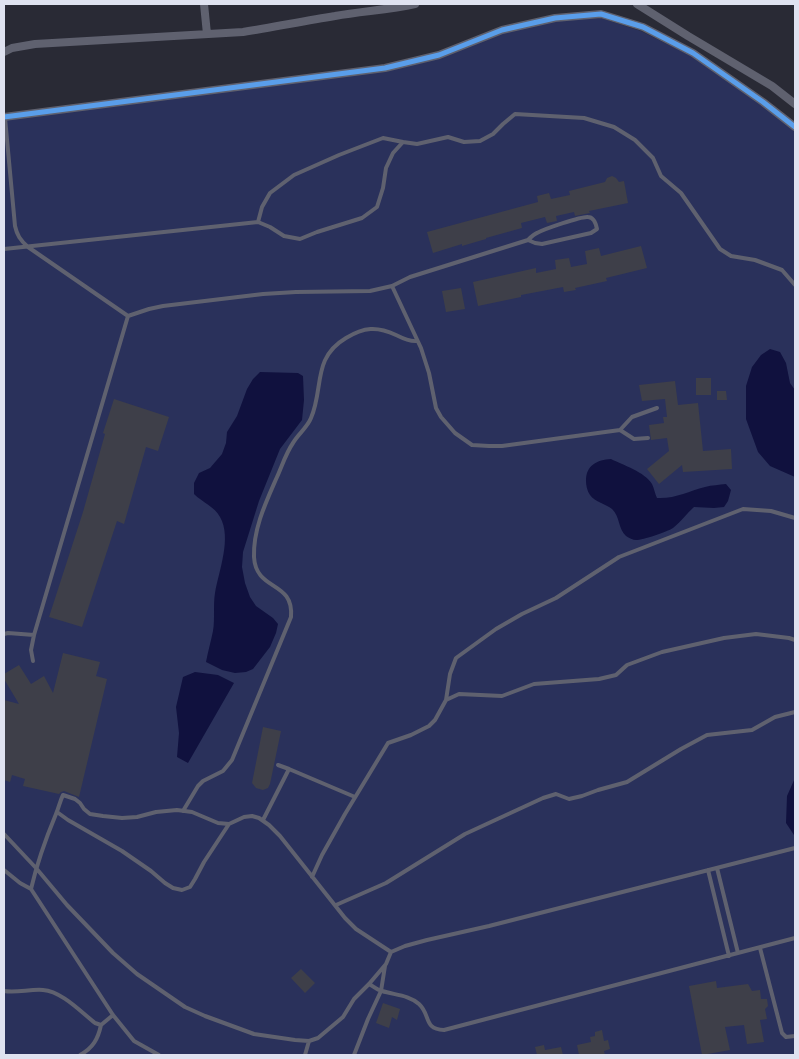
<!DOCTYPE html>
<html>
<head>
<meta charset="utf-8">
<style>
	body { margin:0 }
	#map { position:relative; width:799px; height:1059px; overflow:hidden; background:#292a35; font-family:"Source Sans 3",sans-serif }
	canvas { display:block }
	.frame { position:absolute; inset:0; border:5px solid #dfe2f0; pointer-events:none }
</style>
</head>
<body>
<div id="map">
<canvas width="799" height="1059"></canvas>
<div class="frame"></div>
</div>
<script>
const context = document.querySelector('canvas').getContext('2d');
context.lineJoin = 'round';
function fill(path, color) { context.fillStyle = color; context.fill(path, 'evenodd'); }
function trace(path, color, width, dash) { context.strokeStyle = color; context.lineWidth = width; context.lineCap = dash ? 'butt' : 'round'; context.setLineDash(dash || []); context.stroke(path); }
fill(new Path2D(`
	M601,18L641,31L691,56L761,104L795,131V1055H4V120L385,71L503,33L555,21Z`), '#2a315b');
fill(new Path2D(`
	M770,349L780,352L786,363L790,383L795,390V477L770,466L758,452L746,419V386L752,367L761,355Z
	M260,372L298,373L303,376L304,400L302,420L280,449L259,501L243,552L242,567L245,583L250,597L256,606L273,618L278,624L276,633L270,647L253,669L246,672L235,673L222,670L206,662C208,651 211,641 213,631C215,619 213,605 215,593C219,570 232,538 220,517C215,507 202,502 194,494V483L199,473L210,468L222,454L226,443L227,432L237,416L247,389L253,379Z
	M611,459C623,465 645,472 652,484C654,488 655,494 657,498C675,499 689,491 705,487C712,485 719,485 726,484L731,490L728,501L724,507L714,508L694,507C687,513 681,522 673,528C667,532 643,540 636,540C633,540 629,538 626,536C618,529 620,516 612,509C606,504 595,502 590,495C587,491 586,485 586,481C586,465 597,460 611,459Z
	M195,672L218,675L234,683L188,763L177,757L179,733L176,707L183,677Z
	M795,778V835H794L786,823L787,796Z`), '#10113e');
fill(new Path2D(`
	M612,176L616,178L619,182L624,181L628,203L589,211L590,213L575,216L574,212L556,216L557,221L547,223L545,217L521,223L522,228L486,238V239L462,246V244L433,253L427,232L538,202L537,196L549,193L551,199L570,195L569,191L605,182L607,178Z
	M641,246L647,268L606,278L607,281L575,288L576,290L564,292L563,287L521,295V297L478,306L473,282L536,268V273L556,269L555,260L569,258L571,267L587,264L585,251L599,248L601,256Z
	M461,288L465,309L446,312L442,291Z
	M696,378H711V395H696Z
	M675,381L678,405L698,403L703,451L731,449L732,469L683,472L682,465L659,484L647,469L669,451L667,438L651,440L649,425L664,423L663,417H667L665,399L642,401L639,385Z
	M717,391H726L727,400H717Z
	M114,399L169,417L158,451L146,447L124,524L117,521L82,627L49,617L83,512L105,434L103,433Z
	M63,653L100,662L96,676L107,679L79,797L64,791L61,792L59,794L23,786L25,779L12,775L10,782L4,780V700L19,704L4,679V674L19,665L31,684L44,676L53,693Z
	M263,727L281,731L270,784L268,788L263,790L256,788L252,783Z
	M301,969L315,983L305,993L291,978Z
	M716,981L717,988L748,984L752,991L760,990L761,999H767L768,1006L765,1009L767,1019L760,1020L764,1042L747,1044L744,1025L725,1027L730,1050L702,1055L689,986Z
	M383,1003L400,1009L397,1020L392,1017L389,1028L376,1023Z
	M602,1030L604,1041L608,1040L610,1049L604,1051L605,1055H579L577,1045L591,1042L590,1037L595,1036V1032Z
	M544,1045L545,1050L561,1047L563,1055H537L535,1047Z`), '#3e3f49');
trace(new Path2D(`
	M5,118L15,226C17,235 20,240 28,247L128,316L149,309L163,306L263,294L296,292L370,291L392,286L410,277L528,240C531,237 534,234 537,233C544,229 582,216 588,217C594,217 596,224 597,229L591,233L542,244L535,243L528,240
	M258,222L262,207L270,193L294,175L339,155L383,138L403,142
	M4,249L258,222L270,227L284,236L300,239L317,232L362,218L377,207L383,188L386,168L393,153L403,142L417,144L448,137L464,142L480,141L493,134L503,124L515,114L584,118L614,127L635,140L653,158L661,176L681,193L720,249L731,256L755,260L782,270L795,285
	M392,286L421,348L429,373L436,408L441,417L455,433L472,445L489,446H502L620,430L634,439L648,438
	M620,430L632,417L657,408
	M4,634L8,633L34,635
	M33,661L31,650L34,635L128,316
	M446,700L450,674L456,658L496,629L522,614L556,598L619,557L743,509L771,511L795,518
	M278,765L289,769
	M183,811L198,786L203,781L223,771L232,760L291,617C294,580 256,592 254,557C253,529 266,502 277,477C282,466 286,453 293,443C298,434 307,428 311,418C324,388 312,358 346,338C364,327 377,326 396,335C402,338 410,342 417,341
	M57,812L68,820L122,851L151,871L165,883L173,888L182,890L190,887L195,879L204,862L229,824
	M263,820L289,769L355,797
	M4,834L36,868L67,905L113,953L137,974L185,1007L205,1016L254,1034L295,1040L309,1041L318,1038L343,1017L354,999L369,984L386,964L391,952L405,946L427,940L489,926L795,848
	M717,868L738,953
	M4,870L20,883L31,889C37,863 46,838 56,814C59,807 60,801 63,795L75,799L80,803L84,809L90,814L103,816L122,818L137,817L156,812L177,810L192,812L218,823L229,824L244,817L252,816L259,818L269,825L280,836L345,918L356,929L391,952
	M708,870L729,956
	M312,877L322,855L345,814L388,743L411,735L429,726L435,720L446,700L459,694L502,696L534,684L599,679L616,675L627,665L662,652L724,638L756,634L789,638L795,640
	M31,889L113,1015L134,1041L159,1055
	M336,905L386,883L465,834L543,798L556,794L569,799L582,796L598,790L627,782L681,749L707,735L752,730L775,717L795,712
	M760,948L782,1033L786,1037L795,1036
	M369,984C373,986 377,990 382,991C395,995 409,995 419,1004C431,1015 423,1029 444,1030L795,938
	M4,991C17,993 30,989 43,990C61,991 81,1012 95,1023L101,1025L113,1015
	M80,1055C93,1048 98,1039 101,1025
	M305,1055L309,1041
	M354,1055L368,1019L381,991L385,966`), '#5f616f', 4);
trace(new Path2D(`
	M204,4L207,34
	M637,4L688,36L772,86L795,104
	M4,52L12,48L35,44L243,32C274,27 304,21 335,16C362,11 389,10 415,4
	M4,117L385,68L439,55L502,30L555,18L601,14L643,27L693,53L763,102L795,127`), '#5f616f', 8);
trace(new Path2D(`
	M4,117L385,68L439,55L502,30L555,18L601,14L643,27L693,53L763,102L795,127`), '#5a9eea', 5);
</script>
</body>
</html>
